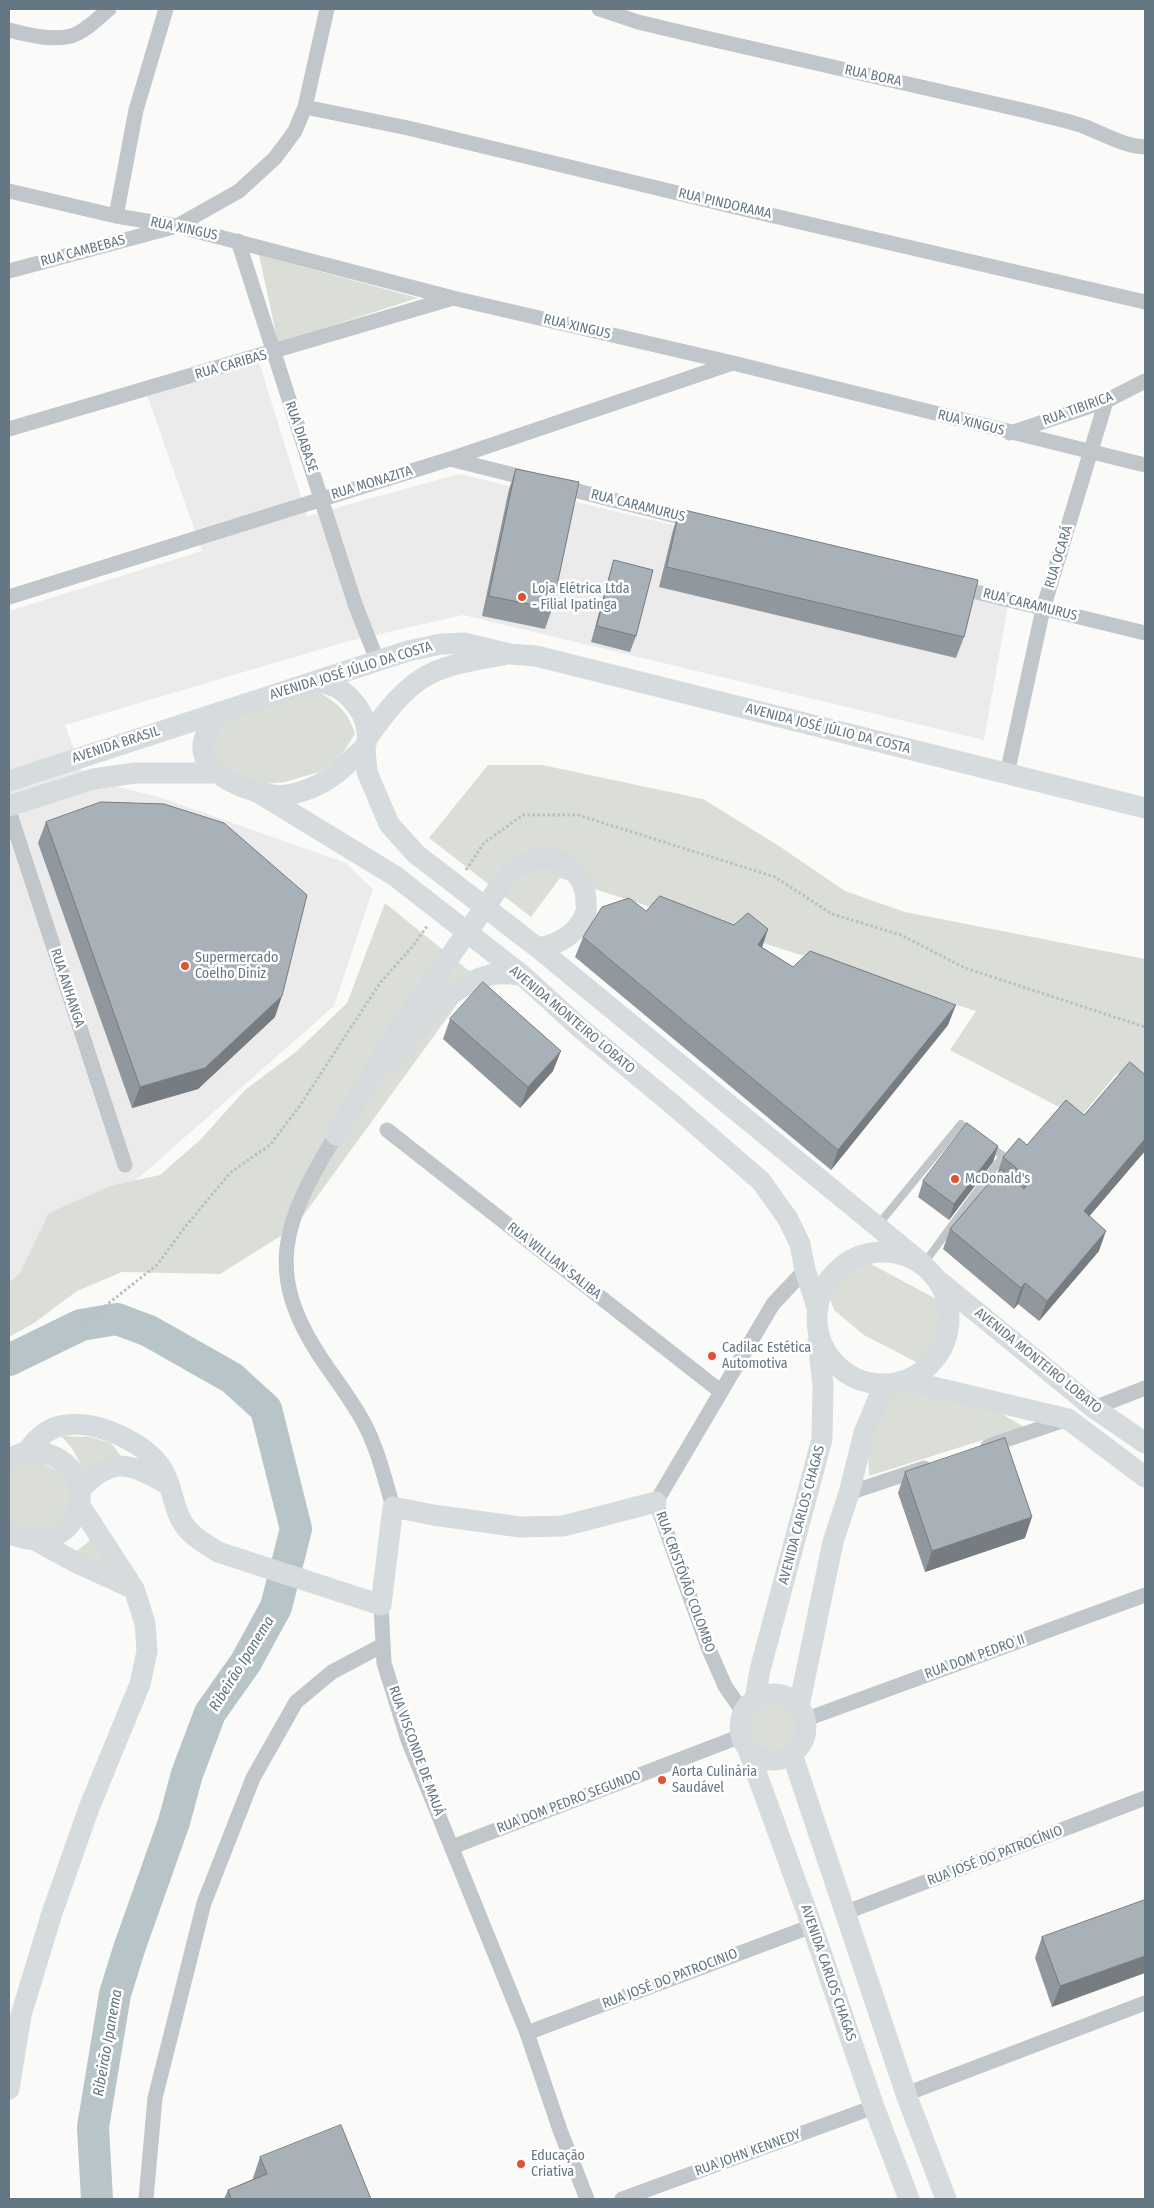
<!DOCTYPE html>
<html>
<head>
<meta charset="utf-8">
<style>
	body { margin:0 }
	#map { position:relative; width:1154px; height:2208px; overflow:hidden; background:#fafaf8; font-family:"Fira Sans Condensed",sans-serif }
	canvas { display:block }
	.frame { position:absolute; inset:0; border:10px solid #657782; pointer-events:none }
</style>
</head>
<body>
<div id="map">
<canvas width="1154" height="2208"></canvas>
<div class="frame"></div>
</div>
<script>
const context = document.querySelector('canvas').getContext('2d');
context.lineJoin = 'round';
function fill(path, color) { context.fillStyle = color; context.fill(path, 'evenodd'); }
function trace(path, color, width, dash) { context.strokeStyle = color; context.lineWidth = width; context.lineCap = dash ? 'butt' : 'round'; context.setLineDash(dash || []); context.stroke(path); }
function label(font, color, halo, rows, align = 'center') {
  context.font = font + ' "Fira Sans Condensed",sans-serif'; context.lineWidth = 5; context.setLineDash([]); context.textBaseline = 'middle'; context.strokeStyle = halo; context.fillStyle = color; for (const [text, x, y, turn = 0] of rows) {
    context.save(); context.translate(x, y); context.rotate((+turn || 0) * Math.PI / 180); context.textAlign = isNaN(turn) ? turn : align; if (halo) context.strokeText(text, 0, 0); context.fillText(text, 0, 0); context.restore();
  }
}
fill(new Path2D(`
	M258,359L307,516L459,474L1008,605L984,740L463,615L345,642L65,725L85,779L159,797L346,863L373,889L334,1006L9,1292V611L202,551L147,395Z`), '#ebebeb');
fill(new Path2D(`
	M259,255L418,298L278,343Z
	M314,690C335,700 349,712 355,734L338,760L319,772L285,782L257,785L220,764L213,752L212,735L226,720Z
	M488,765H542L703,799L779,846L845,891L905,912L1145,959V1091L1117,1073L1080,1118L950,1050L976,1011L560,878L531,917L429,838Z
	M385,903L479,979L476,978L295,1227L220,1274L122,1272L77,1291L34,1323L9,1337V1283L20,1273L49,1213L110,1186L160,1175L201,1139L245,1090L297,1051L347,1003Z
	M869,1263L942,1302C945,1327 938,1338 927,1359L916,1362L864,1335L834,1310L829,1296C842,1272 844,1271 869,1263Z
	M903,1389L997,1411L1024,1427L869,1476L868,1450L873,1422L895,1393Z
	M61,1436L90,1437L111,1443L121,1456L82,1475C80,1458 73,1448 61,1436Z
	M32,1458L65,1474L72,1498L62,1521L41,1533L9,1525V1467Z
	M92,1536L116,1578L70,1556L87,1543Z
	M747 1726a26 26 0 1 1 52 0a26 26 0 1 1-52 0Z`), '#daded7');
trace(new Path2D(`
	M9,1360L81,1325L117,1319L149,1331L232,1378L266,1409L296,1529L276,1607L246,1662L210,1713L187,1774L174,1822L129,1949L115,1994L93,2127L97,2199`), '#b8c5c8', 32);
trace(new Path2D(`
	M466,870L484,843L523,815H578L775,877L832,914L901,935L965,968L1145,1027
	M81,1325L157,1265L185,1227L231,1172L270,1145L299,1107L380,983L413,946L428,925`), '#bbbfc2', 3, [2.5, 2.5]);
trace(new Path2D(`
	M878,1225L961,1124L971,1132
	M925,1262L1003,1156L990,1146`), '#c1c6ca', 8);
trace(new Path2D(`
	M599,9L638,22L697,36L1031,112C1048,117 1066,120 1083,126C1104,134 1123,146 1145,147
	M9,30C28,35 52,41 71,36C85,32 98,18 109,9
	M305,107L408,128L744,209L1145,302
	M9,191L116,216L177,226L453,298L733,363L1145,465
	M116,216L136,110L166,9
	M238,241L355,604L377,660
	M9,271L177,226L239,191L275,158L295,131L305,107L327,9
	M9,429L453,298
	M1010,433L1106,401L1145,381
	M450,459L534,480
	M558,486L696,521
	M956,587L1145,633
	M9,597L450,459L733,363
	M1007,774L1043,609L1106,401
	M9,811L125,1165
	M387,1130L720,1391
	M336,1135C284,1221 262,1271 323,1361C338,1383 353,1402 365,1425C378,1450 385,1480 393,1507
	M1094,1408L1145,1388
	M988,1446L1068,1419
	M849,1493L924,1468
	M381,1605L384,1663L408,1740L527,2033L560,2130L587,2199
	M743,1712L725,1686L708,1647L656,1502L773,1304L805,1270
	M804,1720L1145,1595
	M452,1847L741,1736
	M844,1913L1145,1798
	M527,2033L812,1926
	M906,2094L1145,2003
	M146,2199L155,2098L204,1903L253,1778L296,1702L332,1672L383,1645
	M622,2199L874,2107`), '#c1c6ca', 15);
trace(new Path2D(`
	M224,711C218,718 211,725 207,732C193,760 219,777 240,786C258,793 273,798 292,794C315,789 335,777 351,760C365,747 370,746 366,725C363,711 349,694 336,687C330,685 323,683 317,682
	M368,737C384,715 403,688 428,675C451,663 477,660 503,655
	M365,748L367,772L389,824L416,854L538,948L923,1264
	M9,781L408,651L441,644L464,643L510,654L536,656L1145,808
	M259,793L395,876L522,975L579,1027L672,1104L761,1181L788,1219L800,1244L805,1270L817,1307
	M9,806L93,779L135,773H214
	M392,1061C417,1029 446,987 487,976C498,972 510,974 522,975
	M336,1135L401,1025L510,872C520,866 532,858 545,858C570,859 586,879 586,903C586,907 587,911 585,914C578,934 557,945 538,948
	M817 1318a66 66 0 1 1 132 0a66 66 0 1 1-132 0Z
	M940,1282L1094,1408L1145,1443
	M908,1381L1068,1419L1145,1477
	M27,1452C36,1438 49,1427 66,1425C97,1420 143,1442 161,1467C172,1483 172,1503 181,1520C189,1535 204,1543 218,1552L381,1605L393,1507L433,1515L520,1527L563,1526L656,1502
	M9,1460C18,1453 34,1449 45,1453C109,1472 78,1565 9,1533
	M80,1490C113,1454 131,1464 169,1485
	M37,1541L75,1562L134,1589
	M740 1727a33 33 0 1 1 66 0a33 33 0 1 1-66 0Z
	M755,1699L760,1670L822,1439L823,1385L818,1341
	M799,1706L833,1542L849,1493L864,1433L878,1399L889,1384
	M747,1747L812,1926L874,2107L909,2199
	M792,1754L906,2094L946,2199
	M9,2089L21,2015L52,1913L89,1808L140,1684L147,1651L145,1623L134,1589L79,1504`), '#d6dcde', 21);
fill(new Path2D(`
	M516,469L552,609L545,629L482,616L509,489Z
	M680,509L964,637L956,658L659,587L673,530Z
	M614,560L636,636L630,652L591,642L609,576Z
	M46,822L275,1017L198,1089L132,1108L38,843Z
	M734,925L768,929L762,947L793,967L948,1025L831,1170L575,957L583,937Z
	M450,1019L553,1071L520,1108L443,1039Z
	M1145,1075V1151L1089,1216L1099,1251L1039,1321L1018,1304L1014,1309L943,1249L950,1229L997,1174L1003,1157L1084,1115Z
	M998,1146L993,1162L949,1220L918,1197L923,1181Z
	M905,1472L1025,1538L925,1572L898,1493Z
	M1145,1900L1052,2007L1035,1958L1042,1937Z
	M260,2157L371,2199H224L228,2190L253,2179V2178Z`), '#90989d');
fill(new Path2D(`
	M768,929L761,950L758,945Z
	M282,996L275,1017L198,1089L132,1108L140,1087Z
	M956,1005L948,1025L831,1170L838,1150Z
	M561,1051L553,1071L520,1108L528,1087Z
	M1145,1139V1151L1076,1232L1084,1211Z
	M998,1146L993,1162L949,1220L954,1204Z
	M1106,1231L1099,1251L1039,1321L1047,1301Z
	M1025,1283L1018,1304L1014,1309L1021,1288Z
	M1032,1517L1025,1538L925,1572L932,1551Z
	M1145,1956V1973L1052,2007L1060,1986Z`), '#767c80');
const building = new Path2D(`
	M516,469L579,482L552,609L489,596Z
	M680,509L978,580L964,637L667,567Z
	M614,560L653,570L636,636L597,626Z
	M101,802L164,804L224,823L307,895L282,996L205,1068L140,1087L46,822Z
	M660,896L734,925L748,913L768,929L758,945L793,967L810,951L956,1005L838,1150L583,937L602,907L629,898L646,911Z
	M483,982L561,1051L528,1087L450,1019Z
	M1130,1062L1145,1075V1139L1084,1211L1106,1231L1047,1301L1025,1283L1021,1288L950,1229L1001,1169L1024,1189L1031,1180L1003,1157L1019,1138L1027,1145L1066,1100L1084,1115Z
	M967,1123L998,1146L954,1204L923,1181Z
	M1005,1438L1032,1517L932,1551L905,1472Z
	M1145,1900V1956L1060,1986L1042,1937Z
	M341,2125L371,2199H231L228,2190L267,2174L260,2157Z`);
fill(building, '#a8b1b7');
trace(building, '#767c80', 1);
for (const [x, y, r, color] of [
	[522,597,5,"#e05231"],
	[185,966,5,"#e05231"],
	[955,1179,5,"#e05231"],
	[712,1356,5,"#e05231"],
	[662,1780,5,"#e05231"],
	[521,2164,5,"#e05231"]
]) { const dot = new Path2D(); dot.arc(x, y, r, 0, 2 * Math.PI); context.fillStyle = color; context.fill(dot); trace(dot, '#fff', 2); }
label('14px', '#657782', '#fff', [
	["RUA BORA",873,76,12],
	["RUA PINDORAMA",725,204,13],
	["RUA XINGUS",184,229,12],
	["RUA CAMBEBAS",83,251,-15],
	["RUA XINGUS",577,327,13],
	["RUA CARIBAS",231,365,-16],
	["RUA TIBIRICA",1078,409,-20],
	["RUA XINGUS",971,423,14],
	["RUA DIABASE",301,437,71],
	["RUA MONAZITA",372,483,-17],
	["RUA CARAMURUS",638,506,14],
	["RUA OCARÁ",1059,557,-73],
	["RUA CARAMURUS",1030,605,14],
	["AVENIDA JOSÉ JÚLIO DA COSTA",351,671,-17],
	["AVENIDA JOSÉ JÚLIO DA COSTA",828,729,14],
	["AVENIDA BRASIL",116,745,-18],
	["RUA ANHANGA",67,988,72],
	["AVENIDA MONTEIRO LOBATO",572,1020,40],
	["RUA WILLIAN SALIBA",554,1261,38],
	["AVENIDA MONTEIRO LOBATO",1038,1361,39],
	["AVENIDA CARLOS CHAGAS",802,1515,-75],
	["RUA CRISTÓVÃO COLOMBO",685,1582,70],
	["RUA DOM PEDRO II",975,1657,-20],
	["RUA VISCONDE DE MAUÁ",416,1751,70],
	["RUA DOM PEDRO SEGUNDO",569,1802,-21],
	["RUA JOSÉ DO PATROCÍNIO",995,1856,-21],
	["AVENIDA CARLOS CHAGAS",828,1973,71],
	["RUA JOSÉ DO PATROCINIO",670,1979,-21],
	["RUA JOHN KENNEDY",748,2153,-20]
]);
label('14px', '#657782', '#fff', [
	["Loja Elétrica Ltda",532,589],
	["- Filial Ipatinga",532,605],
	["Supermercado",195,958],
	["Coelho Diniz",195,974],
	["McDonald's",965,1179],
	["Cadilac Estética",722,1348],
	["Automotiva",722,1364],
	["Aorta Culinária",672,1772],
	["Saudável",672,1788],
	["Educação",531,2156],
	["Criativa",531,2172]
], 'left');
label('italic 15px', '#60767c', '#fff', [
	["Ribeirão Ipanema",242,1664,-58],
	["Ribeirão Ipanema",108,2043,-80]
]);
</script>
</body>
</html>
